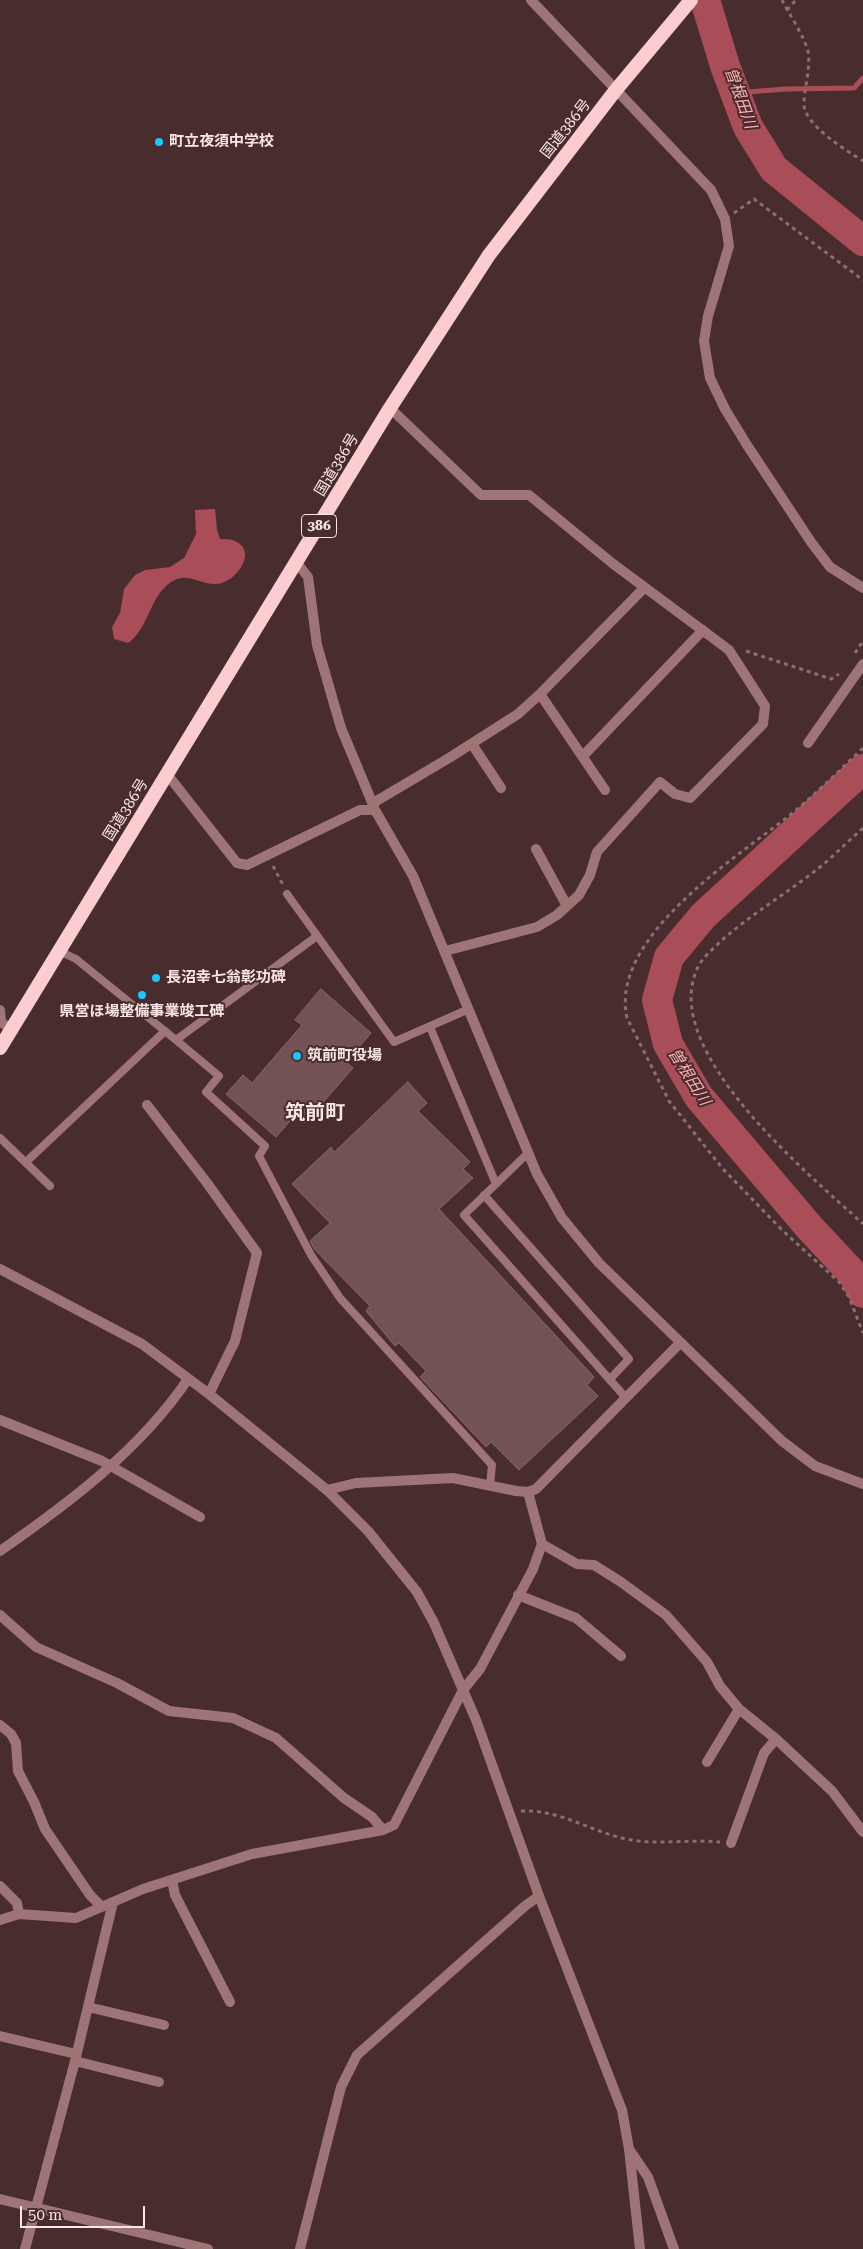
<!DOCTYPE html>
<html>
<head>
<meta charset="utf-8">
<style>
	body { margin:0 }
	#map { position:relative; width:863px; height:2249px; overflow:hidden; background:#492c2e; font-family:"Roboto Serif",serif }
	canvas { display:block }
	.scale { position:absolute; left:20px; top:2206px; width:125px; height:22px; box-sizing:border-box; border:2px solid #fae6e7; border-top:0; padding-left:6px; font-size:15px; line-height:18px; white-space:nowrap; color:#fae6e7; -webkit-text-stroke:4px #492c2e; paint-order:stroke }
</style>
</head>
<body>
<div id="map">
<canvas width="863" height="2249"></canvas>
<div class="scale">50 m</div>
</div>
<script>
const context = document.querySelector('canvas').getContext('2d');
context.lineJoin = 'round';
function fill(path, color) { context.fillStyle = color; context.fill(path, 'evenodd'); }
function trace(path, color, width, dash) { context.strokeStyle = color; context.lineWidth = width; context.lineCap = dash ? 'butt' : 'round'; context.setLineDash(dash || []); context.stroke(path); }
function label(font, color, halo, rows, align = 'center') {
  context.font = font + ' "Roboto Serif","Noto Sans JP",serif'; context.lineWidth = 4; context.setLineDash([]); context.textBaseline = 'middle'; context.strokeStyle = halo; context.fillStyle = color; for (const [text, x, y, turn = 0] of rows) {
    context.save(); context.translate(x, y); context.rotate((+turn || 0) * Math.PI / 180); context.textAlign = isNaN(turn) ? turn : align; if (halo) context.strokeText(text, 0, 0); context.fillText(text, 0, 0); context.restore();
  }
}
fill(new Path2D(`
	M215,509L217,530L220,539C224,539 231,539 235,541C259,552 235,583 217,584C197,585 186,568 166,586C149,602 147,630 128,643L114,639L112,627L120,613L124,589L135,575L145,570L170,567L184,558L196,534L195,510Z`), '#a94d58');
trace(new Path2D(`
	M735,93L786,89L854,88L863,78`), '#a94d58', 5);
trace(new Path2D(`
	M705,0L725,66L748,127L774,169L863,241
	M863,769L703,916L669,957L657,1000L668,1044L699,1097L809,1227L853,1274L863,1293`), '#a94d58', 30);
const building = new Path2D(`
	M321,989L371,1033L346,1062L353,1068L305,1123L296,1114L276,1137L226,1094L243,1075L252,1083L302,1025L295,1020Z
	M408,1082L427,1103L418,1111L470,1162L463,1169L473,1178L439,1209L594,1377L587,1385L598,1396L519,1470L491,1442L486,1447L420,1377L426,1371L399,1343L395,1346L366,1311L370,1306L315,1250L310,1241L330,1223L292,1184L331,1147L334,1152Z`);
fill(building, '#725254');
trace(building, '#886769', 1);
trace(new Path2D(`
	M782,0C789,14 804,36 808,51C811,69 804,87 804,104C804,125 847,151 863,161
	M787,10L796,0
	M734,213L754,199L863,280
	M746,651L831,679L839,674
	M855,653L863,641
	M863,748C839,771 816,794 790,815C736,858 609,937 627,1018L669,1101L723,1169L782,1230L839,1282L849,1297L863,1333
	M863,828C847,842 832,858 815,871C784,895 750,915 721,941C713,949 703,957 698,967C657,1050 810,1175 863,1224
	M273,866L283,885
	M521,1811C561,1809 594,1834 632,1840C661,1845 691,1839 720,1842`), '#896f71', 3, [4, 4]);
trace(new Path2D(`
	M287,894L394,1042L469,1009
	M59,951L76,959L176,1040L317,936
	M430,1027L496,1184
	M176,1040L219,1076L206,1092L265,1146L259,1156L311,1255L340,1298L492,1465L490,1485
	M0,1138L50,1186
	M528,1153L464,1215L626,1398
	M26,1162L165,1031
	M484,1195L629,1359L610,1379`), '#9f7477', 8);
trace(new Path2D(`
	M390,408L481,495H529L612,563L729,650L765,706L763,724L690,798L675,794L660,782L597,852L590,875L579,895L557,915L537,927L445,951
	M297,563L308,577L317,645L341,728L374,807
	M540,694L605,790
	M808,743L863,664
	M472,744L501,788
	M583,756L703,630
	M373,803L449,758L518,714L540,694L644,588
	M536,849L567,906
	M0,1010L1,1022L11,1029
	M147,1105L207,1183L257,1253L235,1341L209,1394
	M0,1269L142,1344L209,1394L327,1490L368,1531L417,1592L434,1623L476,1720L539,1896L622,2110L629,2149L640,2249
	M0,1420L102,1461L200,1517
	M528,1492L542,1544L577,1564L594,1565L621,1582L666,1615L707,1662L720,1686L739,1709L776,1739L832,1791L863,1832
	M0,1551C69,1503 141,1449 188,1379
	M518,1595L576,1618L621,1656
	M0,1615L36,1647L117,1683L169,1711L233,1718L276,1738L344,1798L372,1817L383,1830
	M0,1725L11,1734L16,1743L18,1771L34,1802L45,1829L90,1895L102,1907
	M707,1762L739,1709
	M731,1843L764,1753L776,1739
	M172,1880L175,1895L230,2002
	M0,1886L17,1903L19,1914
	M0,1920L19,1914L76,1918L143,1889L252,1854L383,1830L394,1825L463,1690L480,1669L533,1569L542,1544
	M88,2007L164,2025
	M0,2036L76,2054
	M75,2061L159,2082
	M629,2149L648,2177L674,2249
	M0,2199L208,2249
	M25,2249L75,2061L113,1902
	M300,2249L341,2087L357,2055L525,1906L539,1896`), '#9f7477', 10);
trace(new Path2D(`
	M531,0L711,190L725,219L729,246L708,316L704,341L710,378L725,409L747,445L811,542L830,567L863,588
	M167,774L237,863L247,865L360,810H375L413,876L537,1174L562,1218L599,1263L782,1441L815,1466L863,1484
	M327,1490L356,1483L453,1478L516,1491L528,1492L536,1489L680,1343`), '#9f7477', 10);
trace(new Path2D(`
	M0,1048L390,408L489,255L615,91L691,0`), '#fccdd0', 14);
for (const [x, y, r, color] of [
	[159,142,5,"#17cafb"],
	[156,978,5,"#17cafb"],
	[142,995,5,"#17cafb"],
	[297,1056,5,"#17cafb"]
]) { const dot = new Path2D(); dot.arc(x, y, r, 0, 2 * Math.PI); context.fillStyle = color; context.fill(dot); trace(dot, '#492c2e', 2); }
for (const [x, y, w] of [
	[319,526,35]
]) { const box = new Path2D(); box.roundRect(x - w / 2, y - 11.5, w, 23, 4); context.fillStyle = '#492c2e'; context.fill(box); trace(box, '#fae6e7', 1); }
label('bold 14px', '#fae6e7', null, [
	["386",319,526]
]);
label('15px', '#fae6e7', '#492c2e', [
	["国道386号",566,129,-52],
	["国道386号",337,465,-59],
	["国道386号",126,810,-58]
]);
label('bold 15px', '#fae6e7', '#492c2e', [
	["町立夜須中学校",169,142],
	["長沼幸七翁彰功碑",166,978],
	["県営ほ場整備事業竣工碑",142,1012,"center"],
	["筑前町役場",307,1056]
], 'left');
label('italic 16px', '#fcafb4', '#492c2e', [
	["曽根田川",740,98,70],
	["曽根田川",689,1077,58]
]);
label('bold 20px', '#fae6e7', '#492c2e', [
	["筑前町",315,1113]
]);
</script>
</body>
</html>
